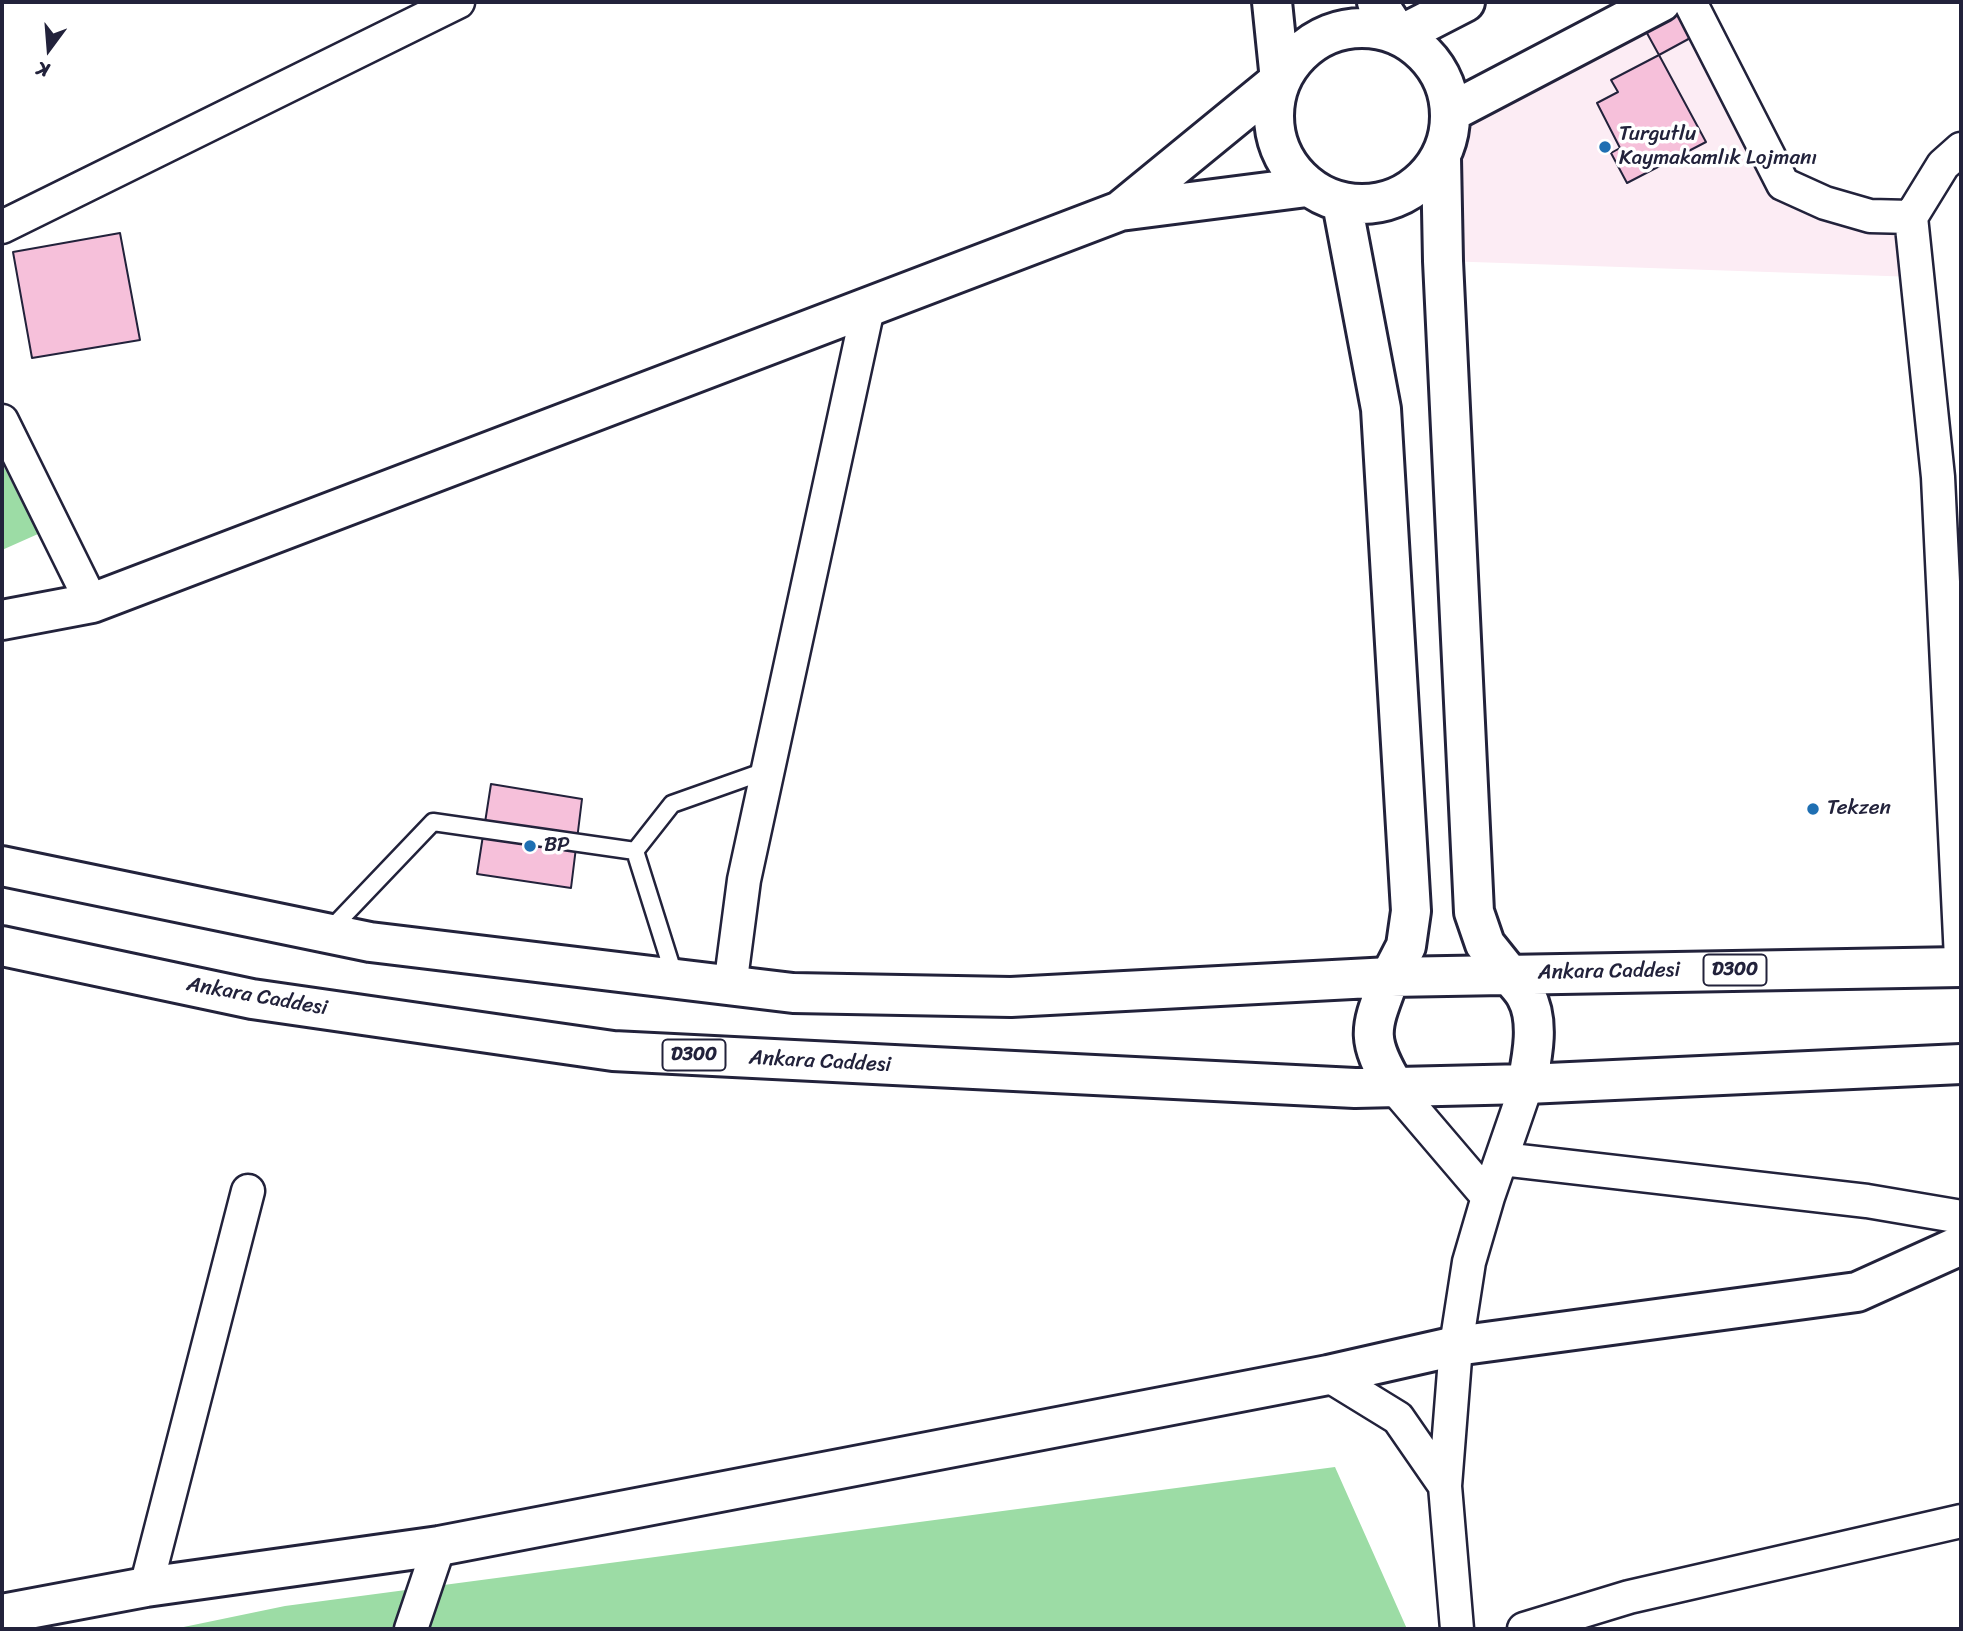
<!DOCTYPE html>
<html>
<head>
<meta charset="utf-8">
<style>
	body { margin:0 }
	#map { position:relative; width:1963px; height:1631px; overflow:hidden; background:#fff; font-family:Sriracha,sans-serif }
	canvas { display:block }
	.frame { position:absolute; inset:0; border:4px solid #22223b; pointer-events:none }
	.north { position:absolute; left:14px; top:14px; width:70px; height:70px; -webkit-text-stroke:5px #fff; paint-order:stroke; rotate:196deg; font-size:19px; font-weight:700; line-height:28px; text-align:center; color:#22223b }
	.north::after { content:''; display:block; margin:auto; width:24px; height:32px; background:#22223b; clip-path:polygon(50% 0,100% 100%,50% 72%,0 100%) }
</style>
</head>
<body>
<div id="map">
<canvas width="1963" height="1631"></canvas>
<div class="frame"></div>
<div class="north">K</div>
</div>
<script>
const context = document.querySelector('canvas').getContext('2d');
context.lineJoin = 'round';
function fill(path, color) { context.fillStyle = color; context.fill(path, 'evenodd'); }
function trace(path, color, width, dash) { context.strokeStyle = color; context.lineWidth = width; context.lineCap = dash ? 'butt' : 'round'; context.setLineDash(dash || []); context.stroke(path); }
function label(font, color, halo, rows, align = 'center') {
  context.font = font + ' Sriracha,sans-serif'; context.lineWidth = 7; context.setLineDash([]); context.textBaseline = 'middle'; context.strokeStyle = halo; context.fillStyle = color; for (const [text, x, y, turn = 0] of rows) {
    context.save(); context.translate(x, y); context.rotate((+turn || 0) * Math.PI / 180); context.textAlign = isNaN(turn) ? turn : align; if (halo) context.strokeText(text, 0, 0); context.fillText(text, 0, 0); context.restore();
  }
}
fill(new Path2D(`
	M1690,2L1783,184L1911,217L1916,277L1443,261L1441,158L1449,135L1451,112Z`), '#fcecf4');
fill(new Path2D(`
	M2,463L38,534L2,550Z
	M1335,1467L1407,1629H174L285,1606Z`), '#9cdca5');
const building = new Path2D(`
	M1690,2L1705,30L1659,55L1637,15Z
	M1659,55L1706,142L1627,183L1611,153L1620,148L1597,103L1618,92L1611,80Z
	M120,233L140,340L32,358L13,252Z
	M491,784L582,799L571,888L477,874Z`);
fill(building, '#f6c0da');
trace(building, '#22223b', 2);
const lane = new Path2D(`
	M635,851L672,804L768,770
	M329,931L433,822L635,851L675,978`);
const street = new Path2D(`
	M1690,2L1783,184L1825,203L1870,216L1911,217
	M1961,149L1943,165L1911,217L1938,477L1961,959
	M2,227L458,2
	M2,421L92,603
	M730,987L744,880L868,308
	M1395,1088L1488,1197
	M1502,1159L1867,1201L1961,1217
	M1328,1375L1398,1418L1445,1486
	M146,1587L248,1191
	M411,1629L439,1546
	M1457,1629L1445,1486L1456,1346L1469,1262L1488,1197L1527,1084
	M1524,1629L1629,1597L1961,1521`);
const secondary = new Path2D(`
	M1377,2L1399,36L1465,2
	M1274 116a88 88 0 1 1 176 0a88 88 0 1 1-176 0Z
	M1451,112L1661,2
	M1441,158L1443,261L1474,912L1485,944L1509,974
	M1342,203L1381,409L1411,911L1406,946L1390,977
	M1120,211L1280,80L1272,2
	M2,620L92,603L1120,211L1307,187
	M2,1614L146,1587L439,1546L1328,1375L1456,1346L1857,1292L1961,1245`);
const highway = new Path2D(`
	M2,866L370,942L793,993L1011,997L1390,977
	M2,946L252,999L613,1051L1355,1088L1527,1084C1532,1058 1540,1021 1526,996C1522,988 1514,981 1509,974
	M1527,1084L1961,1064
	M1395,1088C1365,1037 1370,1030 1390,977L1961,967`);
trace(lane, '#22223b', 21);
trace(street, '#22223b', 37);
trace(secondary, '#22223b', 44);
trace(highway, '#22223b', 44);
trace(lane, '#fff', 16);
trace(street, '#fff', 32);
trace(secondary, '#fff', 38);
trace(highway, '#fff', 38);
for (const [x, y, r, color] of [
	[1605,147,7,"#1f6fb2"],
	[1813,809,7,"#1f6fb2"],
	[530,846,7,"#1f6fb2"]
]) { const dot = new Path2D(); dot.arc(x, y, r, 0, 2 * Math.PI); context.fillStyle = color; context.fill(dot); trace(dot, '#fff', 2.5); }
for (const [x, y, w] of [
	[1735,970,63],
	[694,1055,63]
]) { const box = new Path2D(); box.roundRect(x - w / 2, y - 15.5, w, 31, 5); context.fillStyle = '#fff'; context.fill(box); trace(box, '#22223b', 2); }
label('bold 19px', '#22223b', null, [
	["D300",1735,970],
	["D300",694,1055]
]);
label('21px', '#22223b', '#fff', [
	["Turgutlu",1619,135],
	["Kaymakamlık Lojmanı",1619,159],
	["Tekzen",1827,809],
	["BP",544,846]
], 'left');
label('21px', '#22223b', '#fff', [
	["Ankara Caddesi",1609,972,-1],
	["Ankara Caddesi",257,997,10],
	["Ankara Caddesi",820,1062,3]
]);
</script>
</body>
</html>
